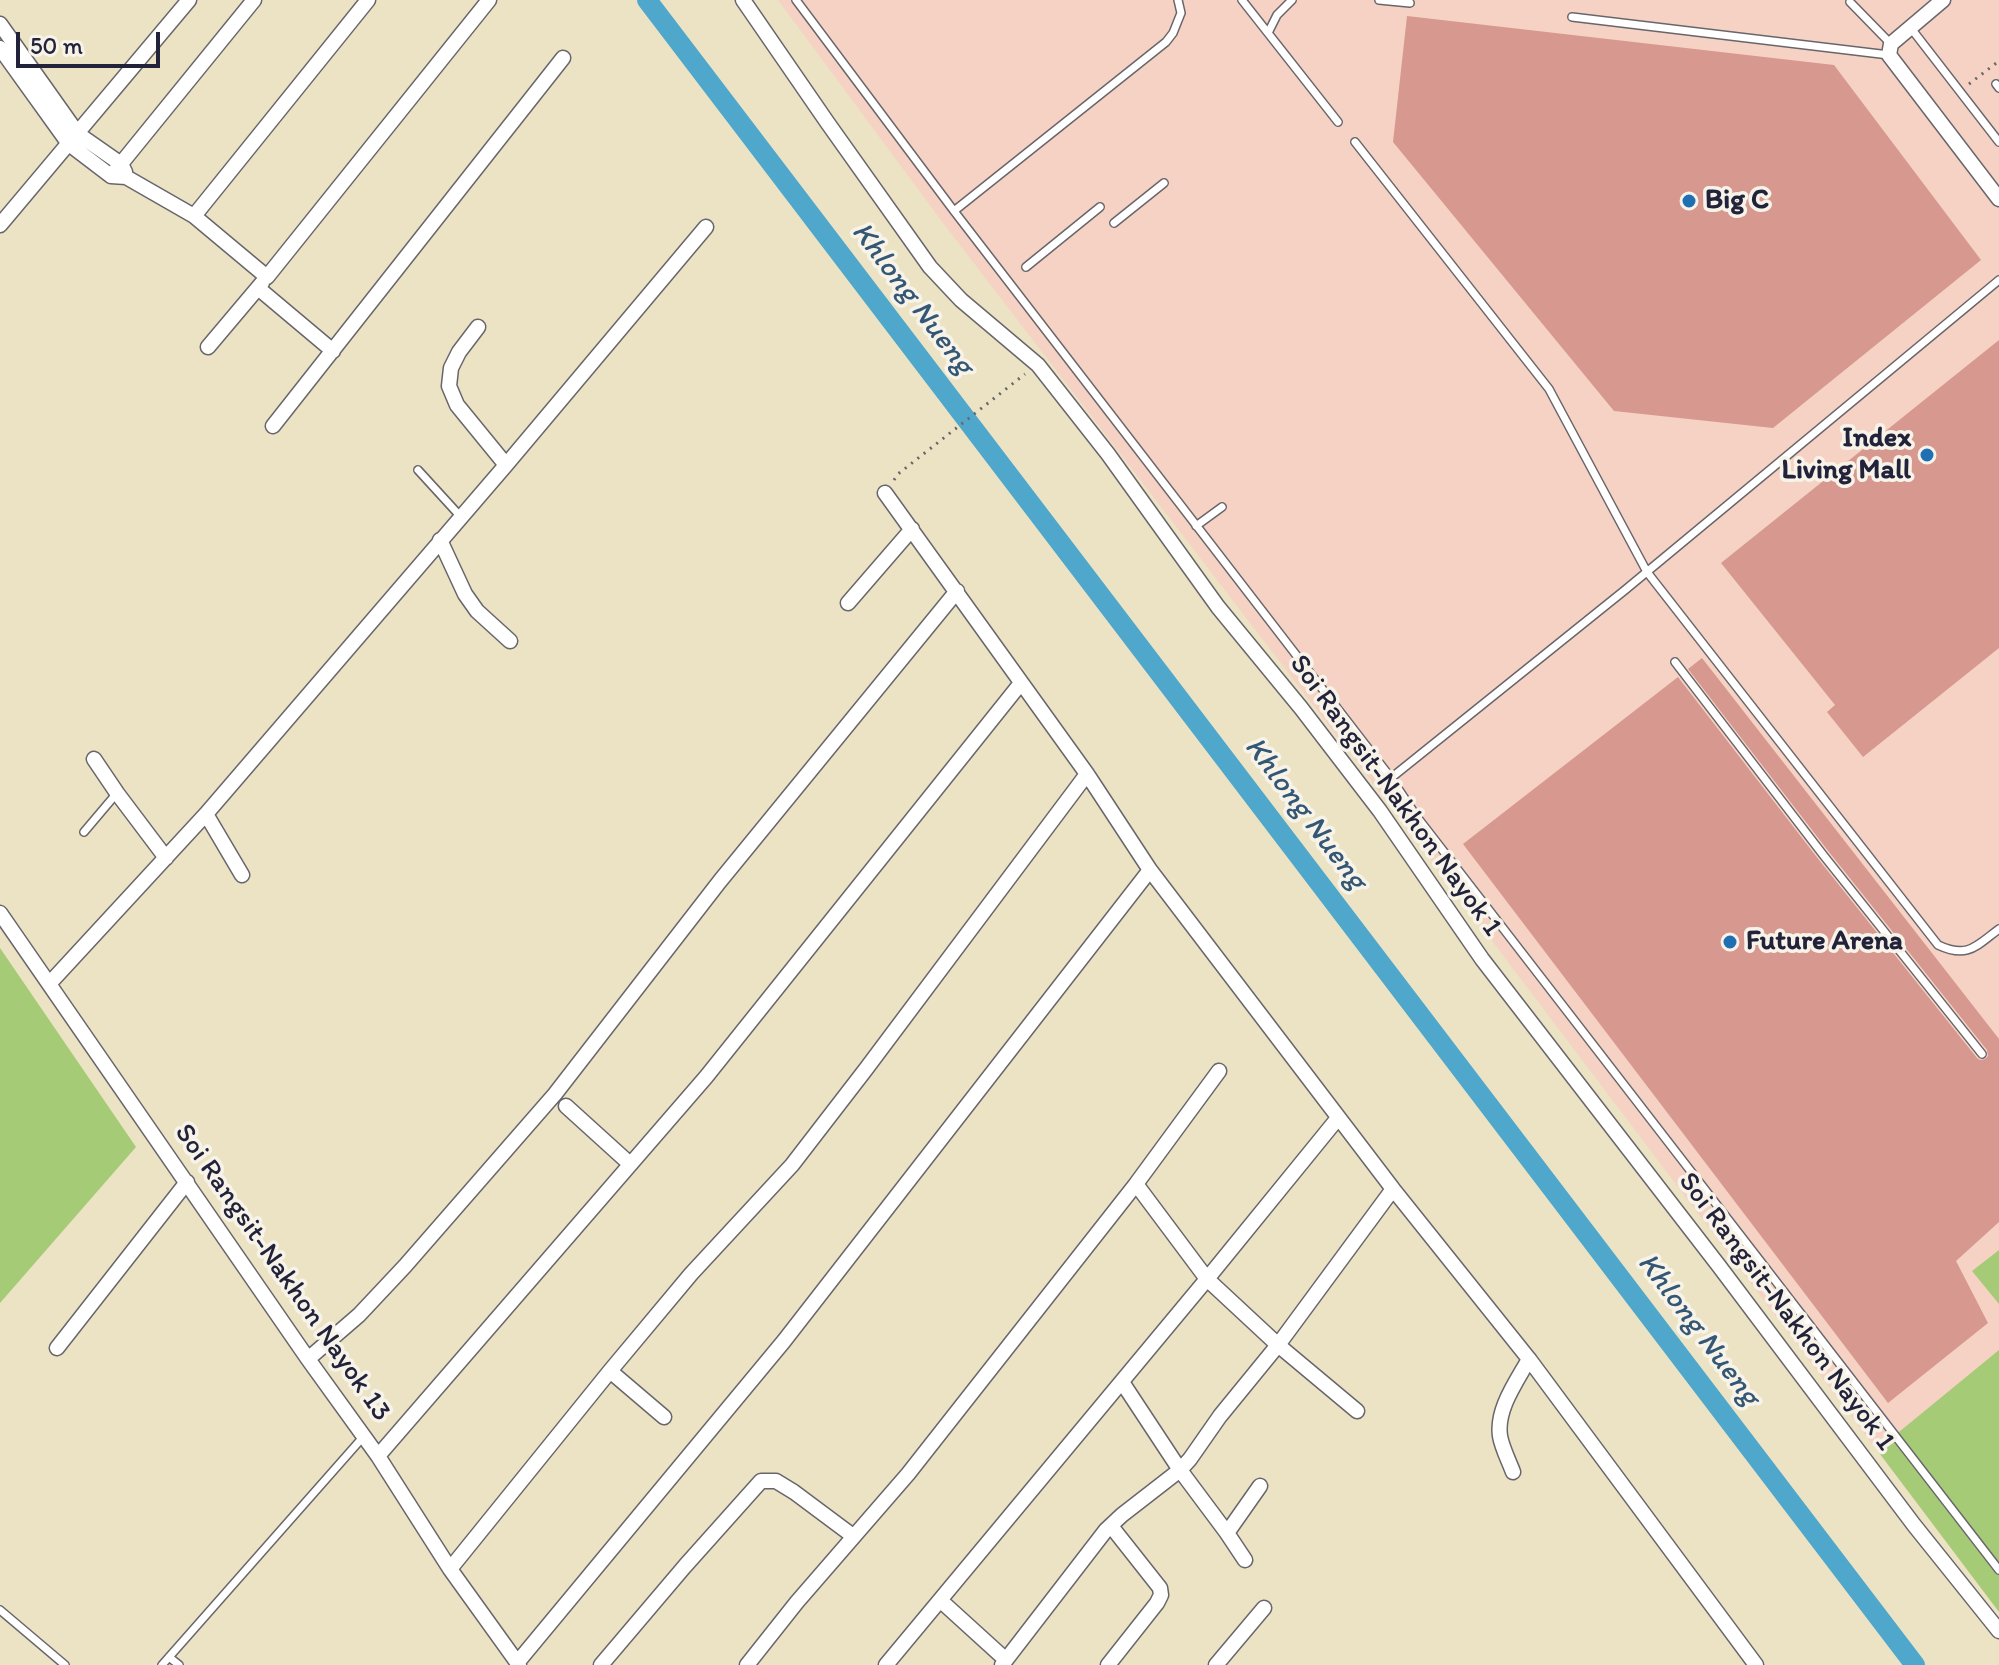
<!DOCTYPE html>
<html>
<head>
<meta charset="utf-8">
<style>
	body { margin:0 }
	#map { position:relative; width:1999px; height:1665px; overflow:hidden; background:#ebe3c4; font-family:Itim,sans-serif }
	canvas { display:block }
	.scale { position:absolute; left:16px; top:32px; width:144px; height:36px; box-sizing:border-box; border:4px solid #22223b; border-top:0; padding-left:10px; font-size:24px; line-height:28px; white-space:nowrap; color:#22223b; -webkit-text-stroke:6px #f7f3e8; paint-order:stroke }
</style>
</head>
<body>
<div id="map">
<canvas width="1999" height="1665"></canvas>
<div class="scale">50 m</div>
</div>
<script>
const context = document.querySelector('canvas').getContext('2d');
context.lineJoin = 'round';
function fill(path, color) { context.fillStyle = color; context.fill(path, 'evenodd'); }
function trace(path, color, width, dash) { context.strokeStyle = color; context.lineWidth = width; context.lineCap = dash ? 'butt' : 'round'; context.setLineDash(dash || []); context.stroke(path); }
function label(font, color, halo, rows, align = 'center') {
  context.font = font + ' Itim,sans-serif'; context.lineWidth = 7; context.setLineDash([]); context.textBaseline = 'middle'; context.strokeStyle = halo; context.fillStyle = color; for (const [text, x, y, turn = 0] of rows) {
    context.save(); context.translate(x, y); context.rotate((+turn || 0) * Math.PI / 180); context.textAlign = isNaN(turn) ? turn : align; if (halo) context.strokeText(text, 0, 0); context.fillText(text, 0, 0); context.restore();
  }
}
fill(new Path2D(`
	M778,0H1999V1612L1369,778L943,223Z`), '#f6d2c4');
fill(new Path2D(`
	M0,948L136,1147L0,1303Z
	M1999,1250V1304L1972,1271Z
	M1999,1350V1612L1877,1450Z`), '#a5cb76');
trace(new Path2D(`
	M647,0L1915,1665`), '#4fa7cc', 20);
fill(new Path2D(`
	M1407,16L1834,65L1981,260L1773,428L1614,411L1393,142Z
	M1999,340V648L1863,757L1827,712L1835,705L1721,563Z
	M1702,658L1999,1039V1222L1956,1261L1988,1323L1888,1403L1463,844L1678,677L1819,860L1977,1058L1980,1060L1985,1059L1988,1056L1987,1050L1829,852L1688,669Z`), '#d7988f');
const lane = new Path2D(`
	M796,0L954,211L1391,778L1625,590L1999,280
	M1242,0L1338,122
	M1379,0L1410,3
	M1850,2L1891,44
	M1572,17L1889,55
	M1910,27L1999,142
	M1268,33L1277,15L1292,0
	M1996,84L1999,88
	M1355,142L1549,389L1647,572L1938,945C1968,959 1976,946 1999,929
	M954,211L1166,42L1173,33L1181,13L1178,0
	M1114,223L1164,183
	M1026,267L1100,207
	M418,470L461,517
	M1196,526L1222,507
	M1675,662L1824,856L1982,1054
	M1391,778L1417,817L1999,1570
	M84,832L117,793
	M0,1610L65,1665
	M169,1657L179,1665
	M162,1665L364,1436`);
const street = new Path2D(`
	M743,0L827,122L930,267L961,300L1038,365L1108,454L1218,607L1301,708L1380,811L1482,959L1719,1266L1914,1525L1999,1631
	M1943,0L1891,44L1889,55L1999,199
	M0,24L78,134L121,164L125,172
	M0,48L69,144L111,176L126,177L194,216L267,277L489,0
	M111,176L254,0
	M194,216L368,0
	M0,225L189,0
	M258,288L333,351
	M478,327L459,352L451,368L449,386L457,405L506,465
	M208,347L262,283
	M273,426L563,58
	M885,493L1087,774L1150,870L1393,1189L1529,1359L1756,1665
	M440,540L465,594L477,611L510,641
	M848,603L912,529
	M94,759L117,793L166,858
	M206,814L242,875
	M0,913L308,1359L378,1456L450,1569L519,1665
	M49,984L206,814L506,465L706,227
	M1219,1071L1136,1184L1207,1279L1278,1345L1357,1411
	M566,1106L630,1164
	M57,1348L187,1182
	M308,1359L359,1315L405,1266L555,1094L720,881L957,591
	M610,1371L664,1417
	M1122,1382L1180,1470L1227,1533L1245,1560
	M378,1456L706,1077L1021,683
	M1513,1472C1509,1461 1502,1448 1500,1436C1496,1409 1517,1381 1529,1359
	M1227,1533L1260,1486
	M450,1569L610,1371L691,1274L792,1165L866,1069L1087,774
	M940,1600L1006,1660
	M517,1663L784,1341L1150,870
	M601,1665L685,1566L761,1481H776L794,1492L853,1536
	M747,1665L797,1602L908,1474L1136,1184
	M886,1665L1207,1279L1338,1118
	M1002,1665L1106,1530L1122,1515L1180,1470L1190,1459L1220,1416L1278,1345L1393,1189
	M1108,1665L1157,1603L1161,1595L1160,1588L1111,1526
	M1216,1665L1264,1608`);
trace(lane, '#68666b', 10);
trace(street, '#68666b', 17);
trace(new Path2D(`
	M1969,84L1999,61
	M894,480L898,474L1025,374`), '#68666b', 3, [2, 6]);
trace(lane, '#fff', 7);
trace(street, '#fff', 14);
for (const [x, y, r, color] of [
	[1689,201,8,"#1f6fb2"],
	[1927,455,8,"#1f6fb2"],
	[1730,942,8,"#1f6fb2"]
]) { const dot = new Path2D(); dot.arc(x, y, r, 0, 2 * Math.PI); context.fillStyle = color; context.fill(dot); trace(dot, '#f7f3e8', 3); }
label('bold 28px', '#22223b', '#f7f3e8', [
	["Big C",1705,201],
	["Index",1911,439,"right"],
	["Living Mall",1911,471,"right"],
	["Future Arena",1746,942]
], 'left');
label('28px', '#22223b', '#f7f3e8', [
	["Soi Rangsit-Nakhon Nayok 1",1395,796,54],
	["Soi Rangsit-Nakhon Nayok 13",282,1273,55],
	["Soi Rangsit-Nakhon Nayok 1",1786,1312,53]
]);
label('italic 30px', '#345775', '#f7f3e8', [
	["Khlong Nueng",912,299,53],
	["Khlong Nueng",1305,814,53],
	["Khlong Nueng",1698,1330,53]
]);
</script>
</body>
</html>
